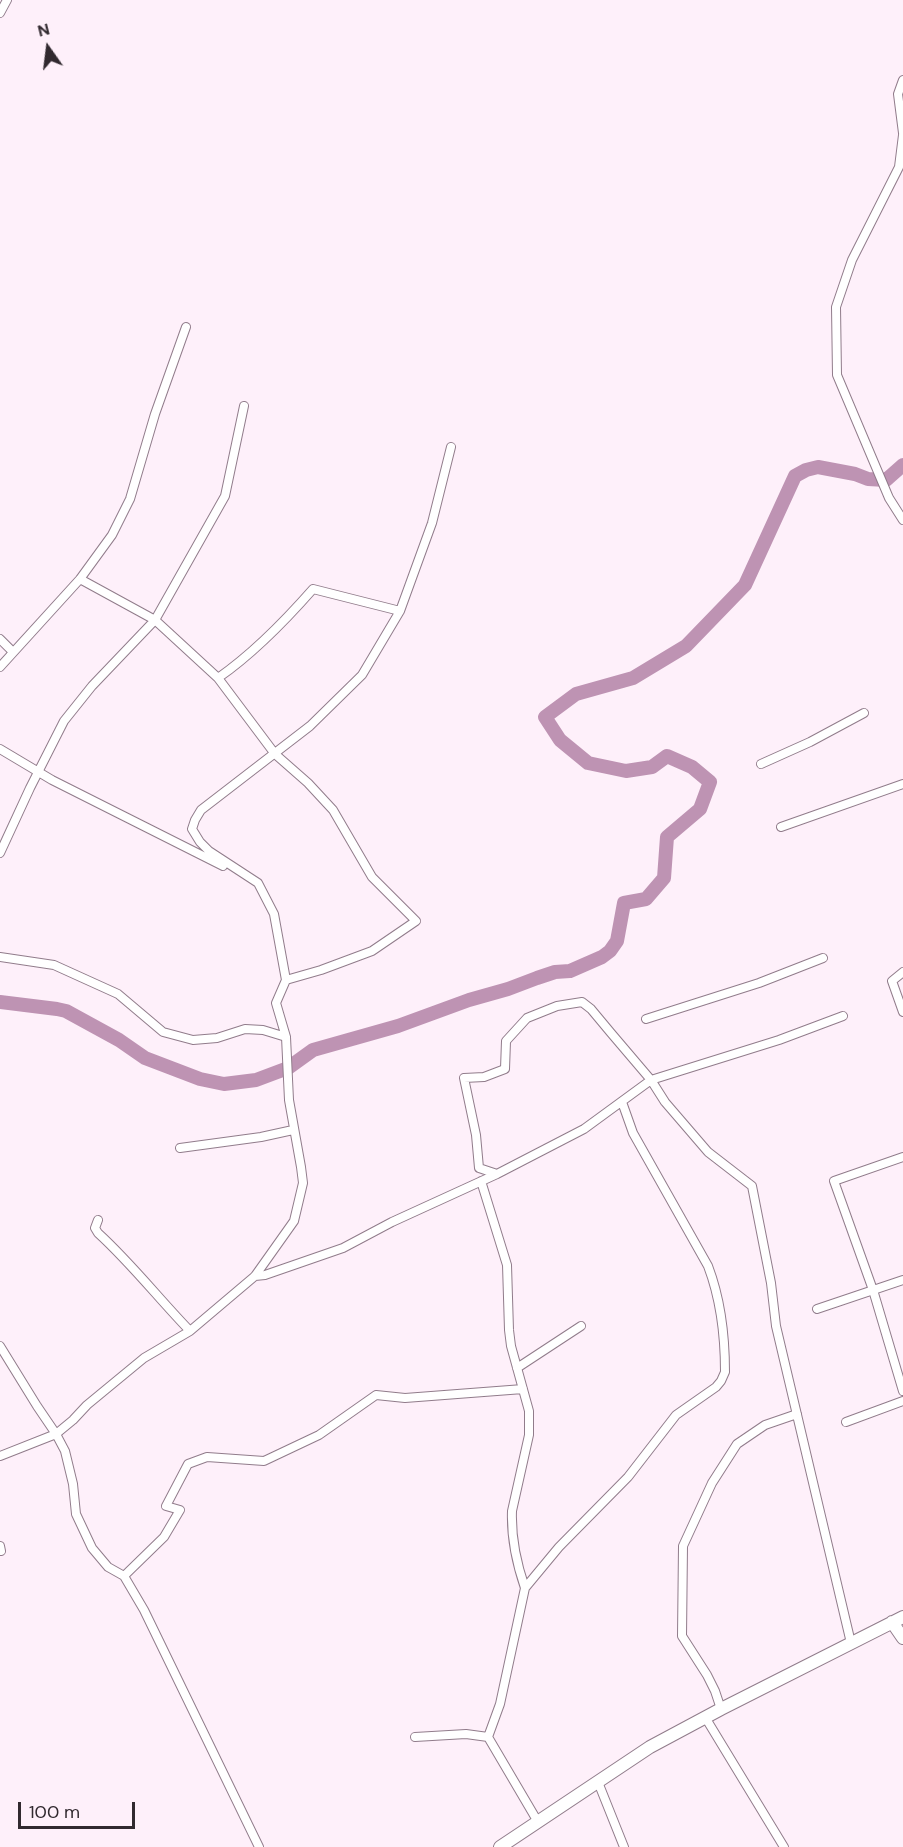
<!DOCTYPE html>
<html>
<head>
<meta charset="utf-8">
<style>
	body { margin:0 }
	#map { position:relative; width:903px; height:1847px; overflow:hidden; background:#fef0fa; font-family:"DM Sans",sans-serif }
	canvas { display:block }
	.north { position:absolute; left:18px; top:18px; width:60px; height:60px; -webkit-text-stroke:4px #fef0fa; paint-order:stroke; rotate:346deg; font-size:16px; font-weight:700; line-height:24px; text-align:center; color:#31292f }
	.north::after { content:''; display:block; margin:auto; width:21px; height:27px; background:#31292f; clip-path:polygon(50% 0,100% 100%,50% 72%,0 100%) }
	.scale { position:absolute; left:18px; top:1802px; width:117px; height:27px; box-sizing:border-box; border:3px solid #31292f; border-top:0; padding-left:8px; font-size:18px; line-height:21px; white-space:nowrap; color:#31292f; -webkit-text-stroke:4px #fef0fa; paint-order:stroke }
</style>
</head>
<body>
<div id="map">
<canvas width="903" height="1847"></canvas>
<div class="north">N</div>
<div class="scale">100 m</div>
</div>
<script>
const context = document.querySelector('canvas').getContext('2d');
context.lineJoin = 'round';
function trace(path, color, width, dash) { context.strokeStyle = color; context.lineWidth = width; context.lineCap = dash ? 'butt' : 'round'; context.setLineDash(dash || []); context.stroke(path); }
trace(new Path2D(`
	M0,1002L57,1009L66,1011L119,1040L145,1058L200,1079L224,1084L256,1080L288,1068L313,1050L398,1026L469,1000L508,989L537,978L555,972L570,971L602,957L610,951L617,941L624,903L646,899L664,878L667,837L700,809L710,782L692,767L667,756L652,767L626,771L588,763L560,740L545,717L576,694L633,678L686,646L745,585L795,476L806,470L818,467L855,474L868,479L886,480L903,465`), '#be93b3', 14);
const street = new Path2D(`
	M0,13L7,0
	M903,80L898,94L903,133
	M903,135L899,167L852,260L836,307L837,375L889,498L903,520
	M80,579L155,620L218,678L275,754L308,783L333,810L372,877L416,921L372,951L321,970L286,980
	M0,639L13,652
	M0,667L80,579L112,535L130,499L155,414L186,327
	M218,678C254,653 284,622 313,589L400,611
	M0,749L52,780L223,866
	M761,764L810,742L864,713
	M781,827L903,784
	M0,853L30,788L64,721L92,686L155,620L225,496L244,406
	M0,957L54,965L118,994L163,1032L193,1040L217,1038L245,1029L263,1030L286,1037L289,1100L301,1167L303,1183L294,1221L255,1276L190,1331L144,1358L87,1405L73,1420L56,1434L65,1451L73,1484L76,1514L92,1548L108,1567L124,1576L144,1610L259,1847
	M903,972L892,981L903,1012
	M646,1019L759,983L823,958
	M286,1037L276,1003L286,980L274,914L258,883L209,851L200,842L192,829L195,820L201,810L310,726L362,675L400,611L432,523L451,447
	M180,1148L261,1137L293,1130
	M903,1157L834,1181L873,1290L903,1391
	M497,1174L479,1168L476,1135L464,1078L484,1077L505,1069L506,1041L527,1018L557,1006L582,1002L591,1009L611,1033L651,1080L665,1102L708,1152L752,1186L771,1283L776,1326L851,1643
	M481,1181L507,1265L509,1330L511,1346L529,1411V1435L512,1511C511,1538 516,1562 525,1588
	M98,1220L95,1228L98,1233C131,1263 159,1299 190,1331
	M255,1276L265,1275L343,1248L392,1222L497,1174L584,1129L651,1080L779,1040L843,1016
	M817,1309L903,1280
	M0,1346L37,1406L56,1434L0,1456
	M517,1368L581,1326
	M846,1422L903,1401
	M0,1546L1,1551
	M124,1576L164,1537L180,1510L166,1506L188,1464L207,1457L264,1461L319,1435L376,1395L405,1398L523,1389
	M721,1709L715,1691L707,1675L682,1636L683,1546L712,1483L737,1444L765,1425L797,1414
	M705,1717L784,1847
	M415,1737L466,1734L488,1737
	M598,1782L624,1847
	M538,1822L488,1737L500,1704L525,1588L559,1547L628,1477L676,1415L716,1387L721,1381L725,1372C725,1336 721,1300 708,1266L633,1133L622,1102`);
const secondary = new Path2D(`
	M892,1622L903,1638
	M500,1847L650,1747L721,1709L903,1617`);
trace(street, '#917c8b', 10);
trace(secondary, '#917c8b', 14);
trace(street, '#fff', 8);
trace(secondary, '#fff', 12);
</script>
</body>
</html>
